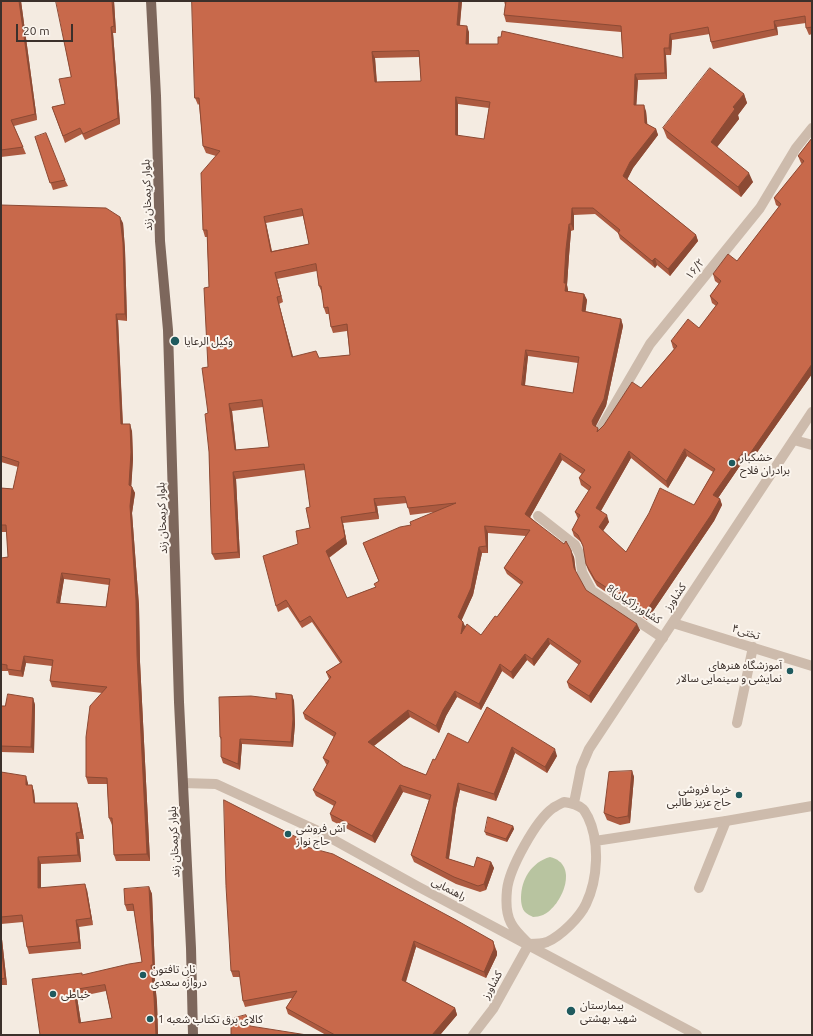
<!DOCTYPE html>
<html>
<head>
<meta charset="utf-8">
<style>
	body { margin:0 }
	#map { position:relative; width:813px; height:1036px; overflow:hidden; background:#f4ebe1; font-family:Ubuntu,sans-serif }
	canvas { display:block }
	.frame { position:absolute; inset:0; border:2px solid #3b302b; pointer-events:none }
	.scale { position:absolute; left:16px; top:24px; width:57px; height:18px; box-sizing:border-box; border:2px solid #3b302b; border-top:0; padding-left:5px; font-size:12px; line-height:14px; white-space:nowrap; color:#3b302b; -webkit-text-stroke:3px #fbf5ee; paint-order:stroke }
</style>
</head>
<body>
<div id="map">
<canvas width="813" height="1036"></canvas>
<div class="frame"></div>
<div class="scale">20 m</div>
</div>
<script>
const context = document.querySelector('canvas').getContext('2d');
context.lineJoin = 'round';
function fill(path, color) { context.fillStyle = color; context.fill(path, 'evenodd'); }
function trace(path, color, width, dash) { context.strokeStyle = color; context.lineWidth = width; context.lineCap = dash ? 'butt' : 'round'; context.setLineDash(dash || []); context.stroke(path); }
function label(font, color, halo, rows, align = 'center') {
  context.font = font + ' Ubuntu,"Noto Sans Arabic",sans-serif'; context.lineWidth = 4; context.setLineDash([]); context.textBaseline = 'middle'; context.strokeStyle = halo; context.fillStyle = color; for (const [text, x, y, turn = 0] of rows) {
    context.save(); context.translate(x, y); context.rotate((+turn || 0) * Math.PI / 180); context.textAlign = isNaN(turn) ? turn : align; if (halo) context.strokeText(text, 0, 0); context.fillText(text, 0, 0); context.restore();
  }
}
fill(new Path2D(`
	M550,857C580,864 562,906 543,915C540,916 536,917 533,917C531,916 527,914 525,912C522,909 521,903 521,898C521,879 532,862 550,857Z`), '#b8c4a0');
trace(new Path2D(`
	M601,428L650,344L760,208L796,148L812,128
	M794,440L812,445
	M538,516L575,545L580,555L582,572L592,591L663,638
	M673,623L812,666
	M737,723L753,647
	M699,888L726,821`), '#cdbbac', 10);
trace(new Path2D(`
	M183,783L216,784L316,830L417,886L697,1035
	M564,802C571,803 577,804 583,809C585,811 586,814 588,817C600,842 598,879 586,904C580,917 561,936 547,942C542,944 535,944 529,944C523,938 515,931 511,923C506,914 506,900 507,890C509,869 536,820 553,808C556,806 560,804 564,802Z
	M574,803L581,768L589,749L812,412
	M595,841L726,821L812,806
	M473,1035L493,1009L529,944`), '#cdbbac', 10);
trace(new Path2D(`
	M151,1L156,96L160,241L168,330L179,702L191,948L193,1035`), '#7d675c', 10);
fill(new Path2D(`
	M1,1H21L37,120L14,126L26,154L1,157Z
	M114,1L116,33H113L120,124L85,140L82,134L65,143L52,107L65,104L71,77Z
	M192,1H462L460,25L469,32V44L623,58L621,32L506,22L504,15L505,5L504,1H812V34L809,35L806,28V23L777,27L778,35L713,49L711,42L710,34L672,40L671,55H666L667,79L638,80L636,105L646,111L647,124L656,129L658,135L633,168L627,179L696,235L698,241L670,276L657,265L655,268L620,239L618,233L595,214L574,215V230L571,231L569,256L567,285L568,290V291L584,294L587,300L585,311L621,319L623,326L606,406L595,426L599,430L641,388L674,349L673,348L671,341L699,328L716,306L712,303L710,296L719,284L715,281L713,274L737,261L779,207L776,205L774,198L802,164L801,163L798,156L812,138V374L751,461L746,457L718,498L720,499L722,505L714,521L647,620L597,586L588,570L586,564L584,548L581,542L574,536L572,530L578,519L575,512L589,491L581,485L579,478L582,474L562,460L530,517L574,557L576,572L586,590L640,630L591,703L569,688L567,682L579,665L550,644L534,666L527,660L513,679L502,671L481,710L457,697L446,716L439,733L410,717L374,746L403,766L426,775L435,760L468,743L487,707L557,756L547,773L515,753L496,801L460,790L456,808L449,859L474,867L491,862L494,868L486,890L480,892L456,884L414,862L411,855L429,800L403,792L375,843L332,821L330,814L334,806L316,796L313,790L327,765L326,764L323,758L334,737L305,719L303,713L329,679L326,672L340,663L312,622L302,628L288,607L278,612L276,606L298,544L310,528V507L305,470L236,479L240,558L215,560L212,554L208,413L209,287L207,237H205L203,230L216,156L206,153L203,146L199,104L198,105L195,98ZM419,57L421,81L377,82L375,58ZM458,104L489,108L484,139L458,136ZM303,216L309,244L272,251L266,223ZM317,271L319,286L322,293L324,308L326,314H329L331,327L333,333L347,331L350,355L319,358L293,357L279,304L283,302L277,279ZM528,356L578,363L573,393L525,386ZM263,407L269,447L236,450L232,411ZM687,456L713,472L694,505L626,552L603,531L609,522L601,511L631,458L668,488ZM407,503L410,515L434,512L411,525L363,543L379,582L376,587L347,598L329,558L347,544L343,523L379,519L377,506ZM488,533L526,536L504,568L507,574L521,585L497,617L481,635L465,627L463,622L461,620L473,595L482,553H488Z
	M744,94L747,103L738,115L739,119L717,147L753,182L741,197L667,138L663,128Z
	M35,137L65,180L68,186L53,190Z
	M1,205L123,223L125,250L127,321L118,320L123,424L132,431L133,459L131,486L132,487L135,493L132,513L139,606L140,662L150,861H116L114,855L112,825L109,818L107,784H88L86,777L102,693L52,687L50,681L52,666L26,663L23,677L9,675L8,671H1V558L8,557L7,532H1V488L13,489L18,467L1,462ZM64,579L109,585L106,607L60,603Z
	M292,695L294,701L295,724L293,747L242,744L240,770L223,763L221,757V740L220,737L276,699Z
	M33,698L35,705L34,753L1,752V706H5Z
	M632,771L634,777L630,823L620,825L607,820L604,813Z
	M1,772L28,783V785H32L34,792L35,803H77L79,810L84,839H79L81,862L41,864V888L87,890L93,925L79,927L81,949L29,954L27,947L23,922L1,924Z
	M513,826L514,829L507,842L486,835L485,832Z
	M306,847L493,941L497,952V955L486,978L416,947L406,982L455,1008L457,1015L440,1035H326L288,1014L286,1008L292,998L245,1007L243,1001L240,977H233L231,971Z
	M149,887L152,894L155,971H154L157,1003L158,1035H40L83,975L142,962L134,911H127L125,905ZM106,991L112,1018L81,1023L77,997Z
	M1,930L7,985H1Z`), '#ac5a40');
fill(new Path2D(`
	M19,1H21L37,120L35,114Z
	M112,1H114L116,33L114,26Z
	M459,1H462L459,32L457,25Z
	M774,21L777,27L778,35L775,29Z
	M467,26L469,32L468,51L466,44Z
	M111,27L113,33L120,124L118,118Z
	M670,34L672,40L671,55L669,48Z
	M664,48L666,55L667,79L665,73Z
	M372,52L375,58L377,88L375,82Z
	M635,74L638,80L636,112L634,105Z
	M744,94L747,103L738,115L739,119L714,151L711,142L733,107Z
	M456,97L458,104V142L456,135Z
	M644,105L646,111L648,130L645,123Z
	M656,129L658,135L633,168L626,182L623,176L630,162Z
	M749,173L753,182L741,197L738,187Z
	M572,208L574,215V230L571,224Z
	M120,217L123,223L125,250L127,321L125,314Z
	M264,217L266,223L273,258L271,252Z
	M569,224L571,231L569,256L567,285L568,290L567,297L565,291L564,283L566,249Z
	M696,235L698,241L670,276L668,269Z
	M655,258L657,265L655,268L652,261Z
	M275,273L277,279L283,302L281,296Z
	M584,294L587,300L585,317L582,311Z
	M277,297L279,304L295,364L292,357Z
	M116,314L118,320L123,431L121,424Z
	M621,319L623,326L606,406L595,428L592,421Z
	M526,350L528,356L524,392L522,385Z
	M812,364V374L751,461L749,455Z
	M229,404L232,411L237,456L235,450Z
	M130,424L132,431L133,459L131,492L129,485Z
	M685,449L687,456L668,488L666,481Z
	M629,451L631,458L599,514L596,508Z
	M744,451L746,457L716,501L713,495Z
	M560,453L562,460L528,521L525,514Z
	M233,472L236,479L240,558L238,552Z
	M132,487L135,493L132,513L139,606L140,662L150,861L147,854L130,506Z
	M374,499L377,506L379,519L376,512Z
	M720,499L722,505L714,521L647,620L645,613Z
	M607,515L609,522L601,534L599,527Z
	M341,517L343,523L347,544L328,558L326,551Z
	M485,526L488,533V553L486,546Z
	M479,547L482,553L473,595L460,624L458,617Z
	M571,550L574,557L576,575L574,568Z
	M62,573L64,579L59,609L57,603Z
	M463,622L466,628L461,634Z
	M637,624L640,630L591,703L589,696Z
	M548,638L550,644L534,666L532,659Z
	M525,654L527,660L513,679L511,672Z
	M24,656L26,663L23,677L21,671Z
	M500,664L502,671L481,710L479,704Z
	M455,691L457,697L446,716L439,733L436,726L443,710Z
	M292,695L294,701L295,724L293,747L291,742Z
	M33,698L35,705L34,753L31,747Z
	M408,710L410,717L371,748L368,742Z
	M240,739L242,744L240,770L238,764Z
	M512,747L515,753L496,801L494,794Z
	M555,749L557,756L547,773L545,767Z
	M632,771L634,777L630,823L628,816Z
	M26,776L28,783V792L26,785Z
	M458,783L460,790L456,808L448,864L446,858L454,801Z
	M32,785L34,792L36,810L34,803Z
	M400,785L403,792L375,843L372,836Z
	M77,803L79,810L84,839L81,832Z
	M513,826L514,829L507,842L506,839Z
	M76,833L79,839L81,862L78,855Z
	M38,857L41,864V895L38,888Z
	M491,862L494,868L486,890L484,884Z
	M85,884L87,890L93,925L91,918Z
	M149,887L152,894L155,971L153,965Z
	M76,920L79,927L81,949L79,942Z
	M1,930L7,985L5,978L1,945Z
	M414,941L416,947L404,987L402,980Z
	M494,946L497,952V955L486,978L484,972Z
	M151,965L154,971L157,1003L158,1035H156Z
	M74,990L77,997L82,1029L79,1023Z
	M455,1008L457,1015L440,1035H432Z`), '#8c4a34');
const building = new Path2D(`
	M1,1H19L35,114L11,120L23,147L1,150Z
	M56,1H112L114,26L111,27L118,118L83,134L80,128L63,136L52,107L65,104L59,79L71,77Z
	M192,1H459L457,25L467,26L466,44H498V37H501L502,31L623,58L621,26L504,15L506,1H812V27L806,28L805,16L774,21L775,29L711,42L708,27L670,34L669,48H664L665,73L635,74L634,105H644L645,123L656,129L630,162L623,176L696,235L668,269L655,258L652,261L618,233L620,230L593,208H572L571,224H569L566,249L564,283H566L565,291L584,294L582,311L621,319L604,399L592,421L593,425L598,428L597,432L604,425L632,382L641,388L677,346L671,341L688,319L699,328L718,303L710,296L721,281L713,274L728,254L737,261L781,204L774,198L804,161L798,156L812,138V364L749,455L744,451L713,495L720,499L711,515L645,613L595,580L586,564L583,546L578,535L572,530L580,515L575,512L591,487L579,478L585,470L560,453L525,514L564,544L566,541L567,543L571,550L574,568L586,590L637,624L589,696L567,682L581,661L548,638L532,659L525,654L511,672L500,664L479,704L455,691L443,710L436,726L408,710L368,742L403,766L426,775L433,759L435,760L448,733L468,743L487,707L555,749L545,767L512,747L494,794L458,783L454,801L446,858L474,867L477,857L491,862L484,884L478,886L454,877L411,855L431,795L400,785L372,836L330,814L336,802L313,790L329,761L323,758L336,733L303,713L331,677L326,672L342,662L310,616L300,622L286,600L276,606L263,556L298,544L296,531L310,528L306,508L310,507L304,464L233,472L238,552L212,554L209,452L205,414L208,413L202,368L208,367L204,288L209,287L207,230H203L201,173L220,151L203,146L199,98H195ZM419,51L421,81L375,82L372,52ZM456,97L490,102L484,139L456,135ZM302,209L309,244L271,252L264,217ZM316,264L319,286H321L324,308L328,307L331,327L347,324L350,355L319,358L316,351L292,357L277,297L281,296L275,273ZM526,350L579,357L573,393L522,385ZM262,400L269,447L235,450L229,404ZM685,449L715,469L694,505L660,488L649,513L626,552L599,527L607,515L596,508L629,451L666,481ZM405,497L408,508L456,503L410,522L411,525L400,527L363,543L379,581L374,584L376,587L347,598L326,551L345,537L341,517L376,512L374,499ZM485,526L530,530L504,568L523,582L497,617L495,616L481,635L467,624L461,634L463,622L458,617L471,588L479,547L486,546Z
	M710,68L744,94L733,107L735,109L711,142L749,173L738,187L663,128Z
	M46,133L65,180L50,183L35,137Z
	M1,205L106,208L120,217L123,243L125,314H116L121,424H130L131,452L129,485L132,487L130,506L136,600L137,655L147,854L114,855L112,818H109L107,778L86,777V737L90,706L107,687L50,681L53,660L24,656L21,671L7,669V665L1,664V558L8,557L6,525H1V488L13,489L19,462L1,456ZM62,573L110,579L106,607L57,603Z
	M276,693L292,695L293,719L291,742L240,739L238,764L221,757V737H220L219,697L251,696L276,699Z
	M8,694L33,698L31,747L1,746V706H5Z
	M632,771L628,816L617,818L604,813L609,772Z
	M1,772L26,776V785H32L34,803H77L81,832L76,833L78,855L38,857V888L85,884L91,918L76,920L79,942L27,947L22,915L1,917Z
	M224,800L304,841L303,846L333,854L456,920L493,941L494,946V949L484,972L414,941L402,980L455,1008L432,1035H335L286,1008L297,991L243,1001L239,971H231L226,886Z
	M488,817L513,826L506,839L485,832Z
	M149,887L153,965H151L154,997L156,1035H40L32,979L82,973V975L129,964L142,962L133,904L125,905L124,889ZM105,985L112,1018L79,1023L74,990Z
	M1,945L5,978L1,979Z
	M246,1015L250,1026L307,1035H231V1019Z`);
fill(building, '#c8694b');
trace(building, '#8c4a34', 1);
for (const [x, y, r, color] of [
	[175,341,5,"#1f5a5e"],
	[732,463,4,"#1f5a5e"],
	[790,671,4,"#1f5a5e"],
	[739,795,4,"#1f5a5e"],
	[288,834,4,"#1f5a5e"],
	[143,975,4,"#1f5a5e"],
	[53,994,4,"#1f5a5e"],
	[571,1011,5,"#1f5a5e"],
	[150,1019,4,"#1f5a5e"]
]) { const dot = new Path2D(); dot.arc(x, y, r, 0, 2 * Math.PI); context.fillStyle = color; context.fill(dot); trace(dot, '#fbf5ee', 1.5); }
label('11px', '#3b302b', '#fbf5ee', [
	["بلوار کریمخان زند",147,195,-92],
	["۱۶/۲",695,269,-51],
	["بلوار کریمخان زند",162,518,-92],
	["کشاورز",675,597,-56],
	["8کشاورز(کیان)",634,604,33],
	["تختی۴",746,632,17],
	["بلوار کریمخان زند",174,842,-93],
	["راهنمایی",449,889,28],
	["کشاورز",492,985,-61]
]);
label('11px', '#3b302b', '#fbf5ee', [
	["وکیل الرعایا",184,341],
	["خشکبار",740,457],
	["برادران فلاح",740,470],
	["آموزشگاه هنرهای",782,665,"right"],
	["نمایشی و سینمایی سالار",782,678,"right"],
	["خرما فروشی",731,789,"right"],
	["حاج عزیز طالبی",731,802,"right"],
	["آش فروشی",296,828],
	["حاج نواز",296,841],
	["نان تافتون",151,969],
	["دروازه سعدی",151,982],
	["خیاطی",61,994],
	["بیمارستان",580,1005],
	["شهید بهشتی",580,1018],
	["کالای برق تکتاب شعبه 1",158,1019]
], 'left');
</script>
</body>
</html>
